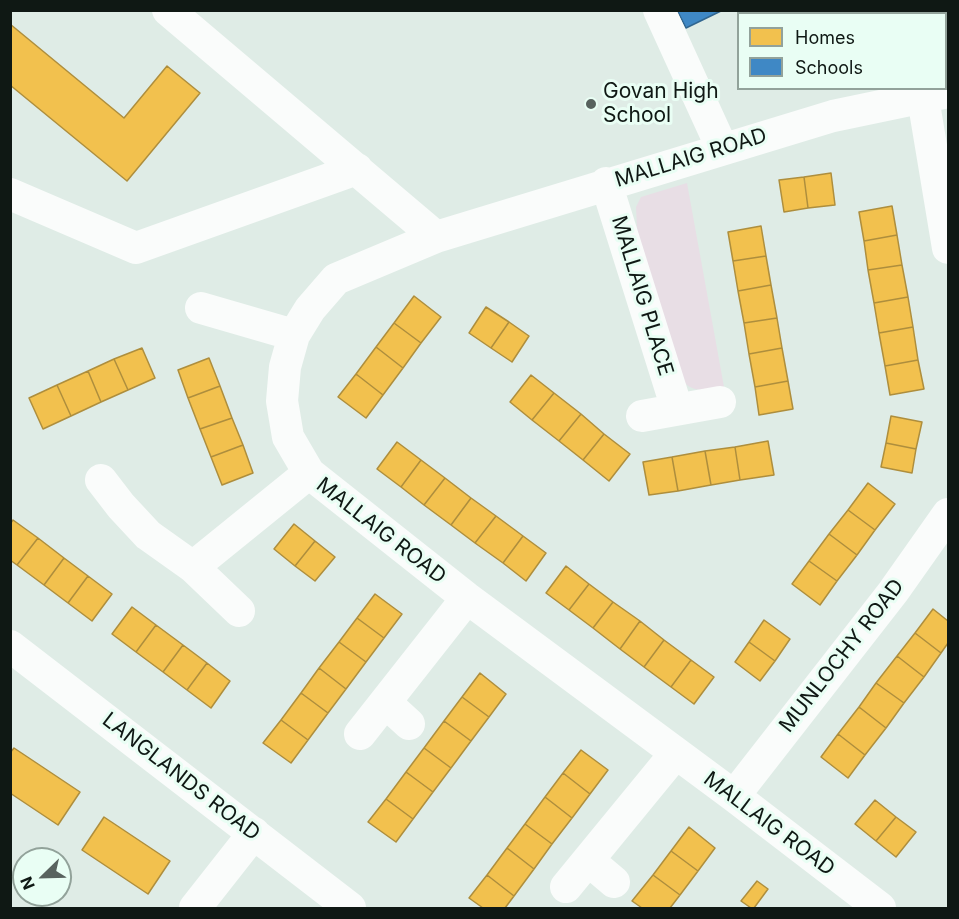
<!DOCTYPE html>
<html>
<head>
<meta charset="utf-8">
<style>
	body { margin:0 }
	#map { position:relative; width:959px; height:919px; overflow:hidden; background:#dfece6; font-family:Inter,sans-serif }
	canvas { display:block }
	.frame { position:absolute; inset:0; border:12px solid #0f1814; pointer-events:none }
	.legend { position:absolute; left:737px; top:12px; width:210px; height:78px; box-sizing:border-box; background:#e9fef4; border:2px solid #92a29a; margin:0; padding:8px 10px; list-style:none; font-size:18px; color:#0f1814 }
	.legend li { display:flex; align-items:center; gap:12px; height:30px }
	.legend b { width:30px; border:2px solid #92a29a }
	.north { position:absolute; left:12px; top:847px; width:60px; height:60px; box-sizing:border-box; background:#e9fef4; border:2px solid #92a29a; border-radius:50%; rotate:247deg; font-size:16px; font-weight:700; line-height:24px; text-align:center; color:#0f1814 }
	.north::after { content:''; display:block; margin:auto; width:21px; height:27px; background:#58625e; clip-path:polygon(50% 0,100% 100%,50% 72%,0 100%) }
</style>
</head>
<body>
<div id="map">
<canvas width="959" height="919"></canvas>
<div class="frame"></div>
<ul class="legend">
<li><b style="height:16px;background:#f2c14e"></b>Homes</li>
<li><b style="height:16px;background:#3f88c5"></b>Schools</li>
</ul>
<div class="north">N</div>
</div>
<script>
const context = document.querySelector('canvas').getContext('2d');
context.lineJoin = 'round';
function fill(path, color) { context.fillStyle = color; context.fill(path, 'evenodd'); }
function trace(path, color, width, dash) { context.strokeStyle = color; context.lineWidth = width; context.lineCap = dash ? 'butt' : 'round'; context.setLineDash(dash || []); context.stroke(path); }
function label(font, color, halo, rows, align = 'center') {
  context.font = font + ' Inter,sans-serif'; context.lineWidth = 6; context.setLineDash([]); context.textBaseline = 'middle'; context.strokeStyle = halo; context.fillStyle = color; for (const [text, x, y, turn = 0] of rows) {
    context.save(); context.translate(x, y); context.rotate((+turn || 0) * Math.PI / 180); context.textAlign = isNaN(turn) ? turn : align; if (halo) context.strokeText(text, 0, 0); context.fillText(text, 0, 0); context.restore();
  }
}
fill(new Path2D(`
	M687,183L724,387C708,389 692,395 682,379L637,229L636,207L641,197Z`), '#e8dee5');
const homes = new Path2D(`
	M10,24L124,118L167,66L200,93L127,181L10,85Z
	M831,173L835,205L808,208L804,177Z
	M804,177L808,208L784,212L779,180Z
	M892,206L897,235L864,241L859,212Z
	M761,226L766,256L733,261L728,232Z
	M897,235L902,265L868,270L864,241Z
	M766,256L771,285L738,291L733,261Z
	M902,265L908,297L874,303L868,270Z
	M771,285L777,318L744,323L738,291Z
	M414,296L441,317L421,343L394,323Z
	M908,297L913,327L879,333L874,303Z
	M486,307L509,322L491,348L469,333Z
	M777,318L782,348L749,354L744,323Z
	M509,322L529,336L512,362L491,348Z
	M394,323L421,343L403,368L376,347Z
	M913,327L918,360L885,366L879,333Z
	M376,347L403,368L383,395L356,374Z
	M142,348L155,378L128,390L114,359Z
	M782,348L788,381L755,387L749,354Z
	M209,358L220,386L188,398L178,370Z
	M114,359L128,390L101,402L88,371Z
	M918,360L924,389L890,395L885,366Z
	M88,371L101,402L71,416L57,385Z
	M356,374L383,395L366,418L338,397Z
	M531,375L554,393L532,420L510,402Z
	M788,381L793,409L759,415L755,387Z
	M57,385L71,416L43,429L29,398Z
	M220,386L232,418L200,429L188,398Z
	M554,393L581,414L559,441L532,420Z
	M581,414L604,434L583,460L559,441Z
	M891,416L922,422L916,449L886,443Z
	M232,418L243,445L211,457L200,429Z
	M604,434L630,454L609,481L583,460Z
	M768,441L774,475L740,480L735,447Z
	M397,442L421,460L401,487L377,469Z
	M886,443L916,449L912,473L881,467Z
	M243,445L253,473L222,485L211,457Z
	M735,447L740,480L711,485L705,451Z
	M705,451L711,485L678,491L672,457Z
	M672,457L678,491L649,495L643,462Z
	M421,460L445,478L424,505L401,487Z
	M445,478L471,498L451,525L424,505Z
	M868,483L895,504L875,530L848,510Z
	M471,498L496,516L475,543L451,525Z
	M848,510L875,530L857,555L829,534Z
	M496,516L523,536L503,563L475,543Z
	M13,520L38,538L17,565L10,560V524Z
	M294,524L315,541L295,566L274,549Z
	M829,534L857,555L837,581L809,561Z
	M523,536L546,553L526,581L503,563Z
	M38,538L64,558L44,585L17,565Z
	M315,541L335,557L315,581L295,566Z
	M64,558L88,576L68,603L44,585Z
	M809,561L837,581L820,605L792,584Z
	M566,566L589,584L569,610L546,593Z
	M88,576L112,594L92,621L68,603Z
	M589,584L613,602L593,628L569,610Z
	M375,594L402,614L384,638L357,618Z
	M613,602L640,621L620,649L593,628Z
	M132,607L156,625L136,652L112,634Z
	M933,609L948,621V643L941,653L915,633Z
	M357,618L384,638L366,662L339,642Z
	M764,620L790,639L775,661L749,642Z
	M640,621L664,640L644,667L620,649Z
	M156,625L183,645L163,672L136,652Z
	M915,633L941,653L924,677L897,656Z
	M664,640L691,660L671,687L644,667Z
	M339,642L366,662L346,689L319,668Z
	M749,642L775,661L760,681L735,662Z
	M183,645L207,663L187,690L163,672Z
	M897,656L924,677L904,703L876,683Z
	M691,660L714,677L694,704L671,687Z
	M207,663L230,681L211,708L187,690Z
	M319,668L346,689L328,713L301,693Z
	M480,673L506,694L489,717L462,697Z
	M876,683L904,703L886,728L859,707Z
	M301,693L328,713L308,740L281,720Z
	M462,697L489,717L471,741L444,721Z
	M859,707L886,728L865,755L838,734Z
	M281,720L308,740L291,763L263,743Z
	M444,721L471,741L451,768L424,748Z
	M838,734L865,755L848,778L821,757Z
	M14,748L80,792L58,825L10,793V753Z
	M424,748L451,768L433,792L406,772Z
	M581,750L608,770L590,794L563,773Z
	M406,772L433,792L413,819L386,799Z
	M563,773L590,794L572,818L545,797Z
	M545,797L572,818L552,844L525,824Z
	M386,799L413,819L396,842L368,822Z
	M875,800L896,817L876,841L855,824Z
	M104,817L170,861L148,894L82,850Z
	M896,817L916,832L896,857L876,841Z
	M525,824L552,844L534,869L507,848Z
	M689,827L715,848L698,871L671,851Z
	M507,848L534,869L514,896L487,875Z
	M671,851L698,871L680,895L653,875Z
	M487,875L514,896L505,908H483L469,898Z
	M653,875L680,895L670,908H642L632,901Z
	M757,881L768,889L754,908H751L741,901Z`);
fill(homes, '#f2c14e');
trace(homes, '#ae8e3d', 1.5);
const schools = new Path2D(`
	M677,10H723L686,28Z`);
fill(schools, '#3f88c5');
trace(schools, '#316690', 1.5);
trace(new Path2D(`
	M168,10L436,237
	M659,10L722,148
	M923,98L948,248
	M606,183L677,409
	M10,194L136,248L357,169
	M201,308L294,335
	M642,416L720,402
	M101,480L121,506L148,535L193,567L239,611
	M193,567L309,473
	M10,646L350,908
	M386,703L409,724
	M360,734L467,598
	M734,796L893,592L948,514
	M588,860L614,882
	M566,887L675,754
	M195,908L254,833
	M880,908L734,796L467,598L309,473L288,437L282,401L285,367L294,335L310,309L336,279L436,237L833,116L948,92`), '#fafcfb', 32);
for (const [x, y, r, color] of [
	[591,104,6,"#58625e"]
]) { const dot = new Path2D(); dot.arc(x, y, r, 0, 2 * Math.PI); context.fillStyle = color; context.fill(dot); trace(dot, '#e9fef4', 2); }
label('21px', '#0f1814', '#e9fef4', [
	["Govan High",603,92],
	["School",603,116]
], 'left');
label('21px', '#0f1814', '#e9fef4', [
	["MALLAIG ROAD",691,158,-17],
	["MALLAIG PLACE",642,296,73],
	["MALLAIG ROAD",381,531,38],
	["MUNLOCHY ROAD",842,656,-52],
	["LANGLANDS ROAD",181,777,38],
	["MALLAIG ROAD",769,824,37]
]);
</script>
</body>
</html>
